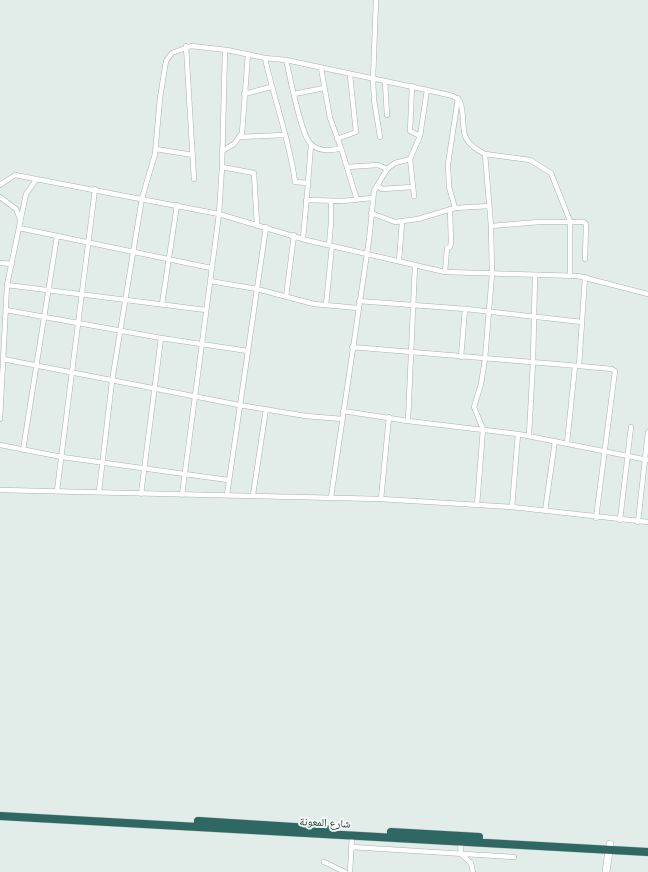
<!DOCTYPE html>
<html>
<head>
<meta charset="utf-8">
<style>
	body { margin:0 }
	canvas { display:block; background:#e2ece9 }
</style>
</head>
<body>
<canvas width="648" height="872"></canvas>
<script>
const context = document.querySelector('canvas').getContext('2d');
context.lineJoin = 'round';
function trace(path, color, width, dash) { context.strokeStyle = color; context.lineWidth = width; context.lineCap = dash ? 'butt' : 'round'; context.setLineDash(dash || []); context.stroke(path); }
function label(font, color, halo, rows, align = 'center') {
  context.font = font + ' Montserrat,"Noto Naskh Arabic",sans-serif'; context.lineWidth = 4; context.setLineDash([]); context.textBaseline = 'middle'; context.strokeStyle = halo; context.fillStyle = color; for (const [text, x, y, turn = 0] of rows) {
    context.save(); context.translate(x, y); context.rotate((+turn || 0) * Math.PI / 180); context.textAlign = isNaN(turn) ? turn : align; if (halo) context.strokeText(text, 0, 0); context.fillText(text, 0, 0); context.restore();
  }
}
const street = new Path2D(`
	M376,0L373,79L374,100L380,137
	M186,46L194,179
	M265,58C274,100 290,141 295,182L308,183L303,239
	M286,60C290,76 301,136 311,144C319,152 332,151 341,148L330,118L321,68
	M385,81L387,115
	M412,86L410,131L420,136
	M244,94L271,87
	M294,94L324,88
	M239,137L284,135
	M337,139L356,132L350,75
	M341,148L357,200
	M156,149L193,155
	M222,151L234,144L242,133L248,54
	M485,154L530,160L551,173L570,221V275
	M410,159L414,196
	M222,167L254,173L257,225
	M347,167L378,165L387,169
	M308,183L311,144
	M0,185L15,175L219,214L306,240L445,272L578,276L648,294
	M378,186L382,189L413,187
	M0,197L16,209L20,219
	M306,200L343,201L372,198
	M455,208L449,187L448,164L458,98
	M371,213L395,222L418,219L455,208L489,206
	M491,226L539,222H584L586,224L585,259
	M19,228L211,268
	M329,245L331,223V201
	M399,261L402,222
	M0,263L12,264
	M445,272L447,248L450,247L451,243L450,209
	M210,281L257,289L314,304L358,308
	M7,285L206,310
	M286,297L294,235
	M359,301L466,309L582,322
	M162,304L177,205
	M326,305L332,246
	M6,310L161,338L248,351
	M352,347L579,366L585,277
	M461,357L465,309
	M3,359L239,405L306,416L342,419
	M579,366L612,369L615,371L596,518
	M343,411L408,421L415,265
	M0,419L7,285L26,194L36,180
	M408,421L518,434L648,460
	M529,435L533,362L535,275
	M567,443L575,366
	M0,445L62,457L228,480
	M23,450L57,236
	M0,490L381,499L512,507L648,522
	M57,491L95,189
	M99,492L112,381L142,198L155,154L160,98L166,61L172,53L191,46L227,50L265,58L286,60L427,90L453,96L460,101C468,126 454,139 485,154L491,226L492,274L485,359L481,384L474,407L483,429L477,505
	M141,494L161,338
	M182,495L219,214L222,167L225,50
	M227,495L266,227
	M253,495L266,409
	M331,497L369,240L374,191L387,169L395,163L410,159L420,136L427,90
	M381,499L389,417
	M512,507L518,434
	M545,511L555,441
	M620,520L631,427
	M638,522L648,432
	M460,841L461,854L471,863L473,872
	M351,847L514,857
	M324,862L345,872
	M350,872L352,835`);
const secondary = new Path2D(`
	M606,872L610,844`);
const highway = new Path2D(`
	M0,816L648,852
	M198,821L326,829
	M391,832L479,837`);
trace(street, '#a5b4b0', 5.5);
trace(secondary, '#a1b7b2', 8);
trace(highway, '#c1c8c7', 9);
trace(street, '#fff', 4.5);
trace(secondary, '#fff', 7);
trace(highway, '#2f6862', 8);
label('11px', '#233c38', '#f2f8f6', [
	["شارع المعونة",325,823,3]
]);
</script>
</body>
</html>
